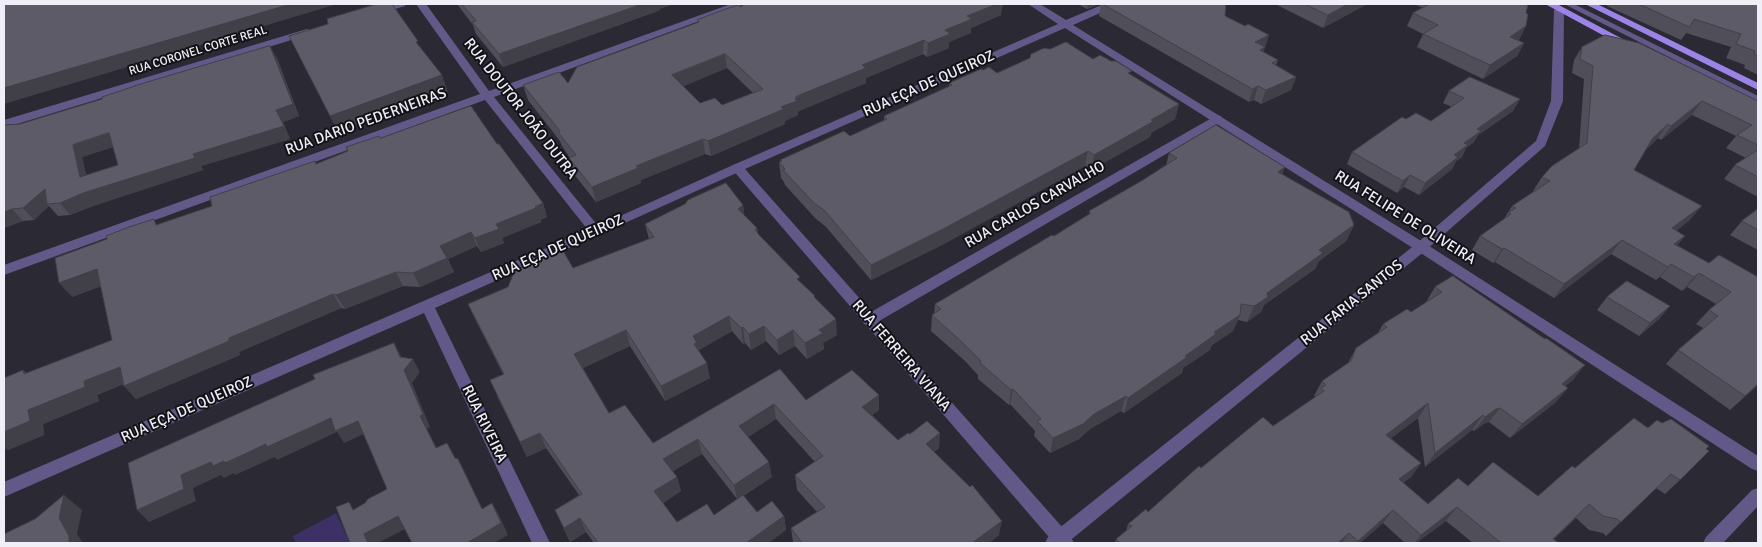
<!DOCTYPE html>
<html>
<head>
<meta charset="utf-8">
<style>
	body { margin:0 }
	#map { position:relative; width:1762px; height:547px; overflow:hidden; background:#2b2934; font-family:Signika,sans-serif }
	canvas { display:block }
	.frame { position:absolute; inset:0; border:5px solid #f0eef6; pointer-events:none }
</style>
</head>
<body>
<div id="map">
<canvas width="1762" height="547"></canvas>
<div class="frame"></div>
</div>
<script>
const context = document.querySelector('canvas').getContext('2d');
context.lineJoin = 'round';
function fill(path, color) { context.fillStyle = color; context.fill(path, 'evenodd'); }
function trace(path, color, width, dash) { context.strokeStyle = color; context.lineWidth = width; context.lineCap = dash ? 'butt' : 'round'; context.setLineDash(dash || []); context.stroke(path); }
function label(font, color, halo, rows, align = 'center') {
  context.font = font + ' Signika,sans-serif'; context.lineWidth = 4; context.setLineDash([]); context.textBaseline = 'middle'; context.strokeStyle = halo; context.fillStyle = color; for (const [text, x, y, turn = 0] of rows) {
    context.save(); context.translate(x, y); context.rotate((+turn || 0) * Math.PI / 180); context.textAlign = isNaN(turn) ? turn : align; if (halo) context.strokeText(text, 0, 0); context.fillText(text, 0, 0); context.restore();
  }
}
fill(new Path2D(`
	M336,513L350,543H296L293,536Z`), '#3d3064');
fill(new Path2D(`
	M1564,4H1574L1758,96V102Z`), '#635988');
fill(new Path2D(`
	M391,4H406L405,6L375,15L370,12Z
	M416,4H426L489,91L731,4H745L494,97L598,226L733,165L737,164L743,168L741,171L435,308L550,543H532L424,313L4,497V482L588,230L485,100L4,275V265L480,94Z
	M1559,7L1564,10L1563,101L1545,146L1426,250L1067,543H1045L1048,537L1416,244L1536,141L1551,101L1554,10Z
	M307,29L311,30L312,32L311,34L4,128V120Z
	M1217,115L1221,116L1223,119L1221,122L874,324L869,325L864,324L862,320L864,316Z
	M1758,488V506L1723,543H1703L1706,537L1752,490Z`), '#635988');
fill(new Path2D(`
	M1028,4H1040L1066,20L1104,4H1117L1116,6L1073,25L1426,244L1758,456V471L1752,469L1416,250L1065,28L745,169L1071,537L1074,543H1054L731,168L733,165L1058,24Z`), '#635988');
fill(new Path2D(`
	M1545,4H1557L1632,44L1631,46H1623Z
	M1585,4H1597L1758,83V90Z`), '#9b84e6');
fill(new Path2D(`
	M457,4H673L659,9L660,10L655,12L503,67L476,34L473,25Z
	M1078,4H1100L1087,9Z
	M1101,4H1227L1226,5L1225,16L1245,26L1269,35L1263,52L1278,60L1276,65L1296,77L1291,90L1261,104L1254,100L1249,102L1099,16Z
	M1275,4H1367L1323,28Z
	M1414,4H1528L1526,13V26L1518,40L1524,43L1517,56L1483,79L1417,47L1423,34L1407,26L1413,13L1423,8Z
	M1607,4H1758V75L1744,68L1745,65L1726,58L1731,47L1686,33L1681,40L1607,6Z
	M740,7L1001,15L971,28V33L949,42V48L927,57L923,54L866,78V83L799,111L798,112V115L785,121V124L711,156L705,154L641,180V183L596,202L573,173L569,158H570L562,146L560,141L528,100L523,85L568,83L698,22L697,20ZM727,68L753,93L722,105L700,103L683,86Z
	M1582,47L1758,101V197L1724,179L1735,165L1746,158L1726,148L1736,136L1692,115L1661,140L1658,138L1646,149L1634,170L1690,220L1676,231L1677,245L1709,263L1758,277V385L1730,410L1666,364L1678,350L1703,328L1696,324L1709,310L1716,304L1687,287L1682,291L1660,277L1656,280L1611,254L1554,298L1495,262L1493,263L1472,250L1480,236L1504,219L1512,206L1534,191H1533L1542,177L1579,149L1584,79L1572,73L1574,60Z
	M277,58L299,116L283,122L290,139L201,166L203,170L93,206L70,215L58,216L49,206L34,220L23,221L4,228V125L20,124ZM113,147L118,165L86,175L82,157Z
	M1093,59L1131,75L1179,104L1175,119L1151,133L1150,137L1091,170L1085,166L942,245L871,280L826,227L815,218L785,185L784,182L781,178L779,162H781L780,160L850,136L884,120V116L949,86V83L983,70L997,73Z
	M1449,91L1520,99L1513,111L1478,135L1474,142L1466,148L1462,157L1456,161L1452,169L1419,195L1404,187L1397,193L1347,164L1352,152L1406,119L1431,121L1452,107L1443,103Z
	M380,138L497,144L543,203L547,217L540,220L541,222L502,238L504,243L481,252L477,246L448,259L454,272L420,287L403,286L345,309L341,308L239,352L240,355L136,399L124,386L123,384L97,395L99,401L43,424L44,435L8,450L5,448L23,370L26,373L112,340L101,286L72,297L158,225L212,206Z
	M1169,153L1283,174L1354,225L1346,241L1319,261L1315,269L1264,305L1261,312L1247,322L1238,320L1233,331L1212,345L1210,350L1183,368L1182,373L1124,413L1121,411L1090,429L1079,439L1050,453L1034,436L1035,431L1010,404L1009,405L978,379V375L964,360L931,331L932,315L934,314L935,304L1054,236L1089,214V211L1143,180L1166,166Z
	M743,205L744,215L757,228L758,234L800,282L815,296V299L837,335L823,343L824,349L807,359L795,346L779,355L766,341L751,350L745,343L743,344L732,331L699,350L710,378L665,401L630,346L583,368L609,413L653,443L780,369L806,400L879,395V410L872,415L898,440L910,434L939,448L934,452L999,535L989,543H794L793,542L791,528L817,512L797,490L795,475L815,462L776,419L748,437L772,477L743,496L757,512L784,516L786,530L768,543H594L586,532L570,542L555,510L579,495L546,448L527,457L497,396L503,374L475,319L468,304L573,268L649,239L645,224ZM702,454L737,499L714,515L677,522L663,503L681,491L677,477L673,471Z
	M1758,209V250L1730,235L1742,221Z
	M1435,287L1573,380L1565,386L1556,402L1510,438L1489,422L1485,423L1474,431L1472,430L1425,467L1418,418L1391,438L1421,463L1411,477L1403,483L1428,504L1468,486L1538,496L1575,468L1648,428L1706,449L1680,480L1665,494L1656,488L1606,536L1603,533L1589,530L1576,518L1554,539L1559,543H1473L1446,521L1416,543H1405L1383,523L1360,543H1115L1116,539L1126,531L1128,524L1148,512L1201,468L1273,426L1316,397L1314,396L1322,381L1348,363L1356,348L1378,333L1383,324L1411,312L1427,302H1426Z
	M1607,297L1670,306L1659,319L1639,336L1597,310Z`), '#504e59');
fill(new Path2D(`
	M291,4H333L334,5L4,104V88Z
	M642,4H673L659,9L660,10L655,12L503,67L499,54Z
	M997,4H1003L1001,15L971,28V33L949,42V48L927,57L928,43L945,30L967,16Z
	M1088,4H1100L1087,9Z
	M1348,4H1367L1323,28L1328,15Z
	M1526,26L1519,40L1503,50L1510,37Z
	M1269,35L1265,48L1260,61L1255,42Z
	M924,40L923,54L866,78V83L799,111L798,112V115L785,121V124L711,156L708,141L862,65Z
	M1524,43L1517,56L1483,79L1490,65Z
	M270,46L277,58L299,116L283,122L290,139L201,166L203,170L93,206L70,215L60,203L83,193L193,154L276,110Z
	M725,54L727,68L675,90L672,75Z
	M442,75L448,92L338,132L330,116Z
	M1296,77L1291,90L1261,104L1266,90Z
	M1258,86L1254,100L1249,102L1253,89Z
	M1520,99L1513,111L1478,135L1474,142L1466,148L1462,157L1456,161L1452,169L1419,195L1425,183L1454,155L1477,129Z
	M1702,101L1692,115L1661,140L1671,126Z
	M1179,104L1175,119L1151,133L1150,137L1091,170L1094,155L1151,120Z
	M1668,124L1658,138L1643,153L1652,139Z
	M109,133L118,145L82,157L89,190L80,177L73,145Z
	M703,139L705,154L641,180V183L596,202L592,187L636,166Z
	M1088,151L1085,166L942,245L871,280V265Z
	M1285,167L1279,183L1278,172Z
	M1410,175L1404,187L1397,193L1403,181Z
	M45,189L47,204L49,206L34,220L23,208Z
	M543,203L547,217L540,220L541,222L502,238L504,243L481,252L475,238L496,224Z
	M743,205L745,220L738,209Z
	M1702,206L1690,220L1661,242L1672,228Z
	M12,209L23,221L4,228V212Z
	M1354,225L1346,241L1319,261L1315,269L1264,305L1261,312L1247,322L1254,306L1267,293L1319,250Z
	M471,232L477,246L448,259L454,272L420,287L413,273L440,246Z
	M1685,236L1674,250V244Z
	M1622,240L1611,254L1554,298L1564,284Z
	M1504,248L1495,262L1493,263L1502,249Z
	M1671,264L1660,277L1656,280L1668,267Z
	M97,269L109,283L72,297L59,283Z
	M396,272L403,286L345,309L336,295Z
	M1699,273L1687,287L1682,291L1694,277Z
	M333,294L341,308L239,352L240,355L136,399L124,386L229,338Z
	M1670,306L1659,319L1639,336L1650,323Z
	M1240,315L1233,331L1212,345L1210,350L1183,368L1182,373L1124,413L1128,398L1185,356L1214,332Z
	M729,316L732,331L699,350L701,358L697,360L693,336Z
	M836,319L837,335L823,343L824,349L807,359L805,343L819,330Z
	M764,326L766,341L751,350L749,334Z
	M743,327L745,343L743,344L741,328Z
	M626,330L630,346L580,369L574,354Z
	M793,330L795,346L779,355L777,340Z
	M394,343L401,356L406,367L413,359L420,372L412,383L430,427L427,429L443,460L436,448L420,416L400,357Z
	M707,363L710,378L665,401L661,386Z
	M1585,365L1573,380L1550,398L1562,384Z
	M120,367L132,381L97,395L99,401L43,424L44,435L8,450L5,448L4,449V432L28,410L84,381Z
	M1758,384V385L1730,410L1745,396Z
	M1568,388L1556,402L1510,438L1522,424Z
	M1013,389L1010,404L1009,405L1011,390Z
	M879,395V410L863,422L862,407Z
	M1126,396L1121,411L1090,429L1079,439L1050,453L1053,438Z
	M1428,403L1418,418L1377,449L1386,435Z
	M774,404L776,419L742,441L739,426Z
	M1500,408L1489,422L1485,423L1474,431L1485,417L1496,409Z
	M1483,415L1472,430L1425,467L1435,453Z
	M331,418L358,421L366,433L344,443L337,432L277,460L275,457L235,475L234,473L224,478L221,475L193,488L196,501L149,522L137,510L181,475L211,462L224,461Z
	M540,433L546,448L527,457L520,442Z
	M940,433L939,448L925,459L926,444Z
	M698,439L702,454L668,474L663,459Z
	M458,459L465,472L488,521L482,509Z
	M769,462L772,477L737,499L734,485Z
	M1421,463L1411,477L1389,493L1399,479Z
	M677,477L681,491L659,505L654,491Z
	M64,495L82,510L77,534L83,543H69L59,518Z
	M492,503L499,515L508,535L494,543H467Z
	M1457,507L1446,521L1416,543H1414L1421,535Z
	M1393,510L1383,523L1360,543H1356L1358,541Z
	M398,516L407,528L378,543H368L364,534Z
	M784,516L786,530L768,543H746Z
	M580,518L586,532L570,542L564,528Z
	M1002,521L999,535L989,543H972Z
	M1349,533L1342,543H1338Z`), '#414048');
const building = new Path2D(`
	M4,4H291L4,88Z
	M377,4H392L418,41L416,42L442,75L330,116L289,36L328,24L327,19Z
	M462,4H642L499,54L472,22L476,21Z
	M745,4H997L967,16L972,19L945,30L950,34L928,43L924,40L862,65L866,68L797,96L795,99L797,101L781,107L784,109L708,141L703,139L636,166L638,168L592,187L569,158L576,155L558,132L560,131L523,85L559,72L568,83L577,67L699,22L697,20L720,11L738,5L740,7ZM725,54L763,89L722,105L715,98L700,103L672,75Z
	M1103,4H1226L1225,16L1245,26L1248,24L1269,35L1255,42L1265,47L1260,50L1278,60L1272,63L1296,77L1266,90L1258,86L1253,89Z
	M1305,4H1348L1328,15Z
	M1430,4H1528L1526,13L1528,14L1526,26L1510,37L1524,43L1490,65L1423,34L1438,25L1413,13Z
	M1639,4H1758V56L1754,54L1755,51L1736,44L1741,34L1694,19L1690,27Z
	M1605,35L1639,43L1758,101V145L1737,135L1752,125L1702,101L1671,126L1668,124L1652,139L1634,170L1702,206L1672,228L1685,236L1674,244L1709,263L1719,255L1758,277V384L1745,396L1678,350L1718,316L1709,310L1731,292L1699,273L1694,277L1671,264L1668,267L1622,240L1564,284L1504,248L1502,249L1480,236L1511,214L1509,212L1516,208L1512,206L1550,181L1542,177L1552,166L1587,143L1593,66L1580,59L1582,47Z
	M1066,42L1093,59L1100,55L1111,61H1116L1132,71L1128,73L1179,104L1151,120L1154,121L1094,155L1088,151L943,229L871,265L825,211L814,203L783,170L785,169L779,162L782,161L780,160L844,131L850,136L887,119L884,116L952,85L949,83L981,69L983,70L989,67L997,73L1030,58L1031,54L1044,48L1050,49Z
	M270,46L293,104L276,110L284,126L193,154L195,158L83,193L60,203L47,204L45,189L23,208L12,209L4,212V125L20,124L102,99V97L144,83ZM109,133L118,165L80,177L73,145Z
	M1470,77L1520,99L1477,129L1481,131L1464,143L1468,145L1454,155L1458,157L1425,183L1410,175L1403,181L1352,152L1402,117L1406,119L1416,113L1431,121L1464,98L1449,91Z
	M471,106L497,144H499L543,203L535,207L536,208L496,224L499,229L475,238L471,232L440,246L447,258L413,273L396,272L336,295L333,294L229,338V341L124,386L120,367L84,381L85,387L28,410L30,421L4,432V378L23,370L24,374L112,340L97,269L59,283L55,258L107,239L106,236L129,227L154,219L156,225L212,206L210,197L315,161L316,164L348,151L346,147L379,136L380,138Z
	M1216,125L1285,167L1278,172L1349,212L1354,225L1319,250L1323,253L1267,293L1268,297L1254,306L1241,304L1240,315L1214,332L1216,334L1185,356L1187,357L1128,398L1126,396L1094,414L1083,424L1053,438L1037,421L1041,419L1013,389L1011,390L980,363L981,361L965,345L932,315L941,309L935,304L1052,235L1054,236L1091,213L1089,211L1143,180L1177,158L1169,153Z
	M1758,150V177L1735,165Z
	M726,183L743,205L738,209L757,228L755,229L759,235L800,277L797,279L815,296L814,297L836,319L819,330L823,333L805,343L793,330L777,340L764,326L749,334L743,327L741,328L729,316L693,336L697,343L694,344L707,363L661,386L626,330L574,354L609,413L625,405L653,443L780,369L806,400L852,370L879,395L862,407L898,440L908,433L910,434L927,421L940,433L926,444L970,487L972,485L1002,521L972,543H802L791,528L825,507L795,475L823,456L774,404L739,426L769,462L734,485L698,439L663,459L677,477L654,491L677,522L707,504L714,515L743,495L757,512L772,501L784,516L746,543H598L580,518L564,528L555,510L582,494L540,433L520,442L490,380L504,374L468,304L508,287L515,270L562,249L573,268L654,237L645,224L685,204L688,200Z
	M1758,209V230L1742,221Z
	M1453,276L1545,339L1546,338L1585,365L1562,384L1568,388L1522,424L1500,408L1496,409L1485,417L1483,415L1435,453L1428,403L1386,435L1421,463L1399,479L1428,504L1458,478L1468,486L1493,462L1538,496L1572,466L1575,468L1634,418L1648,428L1657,420L1662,423L1671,419L1709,446L1706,449L1709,451L1680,480L1671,474L1621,522L1617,519L1603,516L1589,504L1553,539L1559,543H1501L1457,507L1421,535L1393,510L1358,541L1349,533L1338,543H1120L1116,539L1132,526L1128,524L1146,509L1148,512L1199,466L1201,468L1263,417L1273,426L1324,391L1321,388L1326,385L1322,381L1351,361L1356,348L1387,327L1383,324L1407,309L1411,312L1442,292L1435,287Z
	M1627,281L1670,306L1650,323L1607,297Z
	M394,343L400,357L413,359L404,370L423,414L420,416L436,448L447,443L455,458L458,459L482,509L492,503L501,523L467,543H412L398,516L364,534L368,543H350L336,507L349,502L353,510L365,503L368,499L387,489L358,421L335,431L331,418L267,447L266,444L225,463L224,461L213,466L211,462L181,475L184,489L137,510L128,463L315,379L313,375Z
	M64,495L59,518L69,536V543H4V534L35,519Z`);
fill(building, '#5d5b67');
trace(building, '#414048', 1);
label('12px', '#f0eef6', '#131217', [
	["RUA CORONEL CORTE REAL",198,51,-17]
]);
label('15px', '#f0eef6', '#131217', [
	["RUA EÇA DE QUEIROZ",929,84,-24],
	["RUA DOUTOR JOÃO DUTRA",520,109,52],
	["RUA DARIO PEDERNEIRAS",366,122,-20],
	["RUA CARLOS CARVALHO",1035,205,-30],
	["RUA FELIPE DE OLIVEIRA",1405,218,32],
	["RUA EÇA DE QUEIROZ",558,248,-24],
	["RUA FARIA SANTOS",1352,303,-39],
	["RUA FERREIRA VIANA",901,356,49],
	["RUA EÇA DE QUEIROZ",187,410,-24],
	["RUA RIVEIRA",484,424,64]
]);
</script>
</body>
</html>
